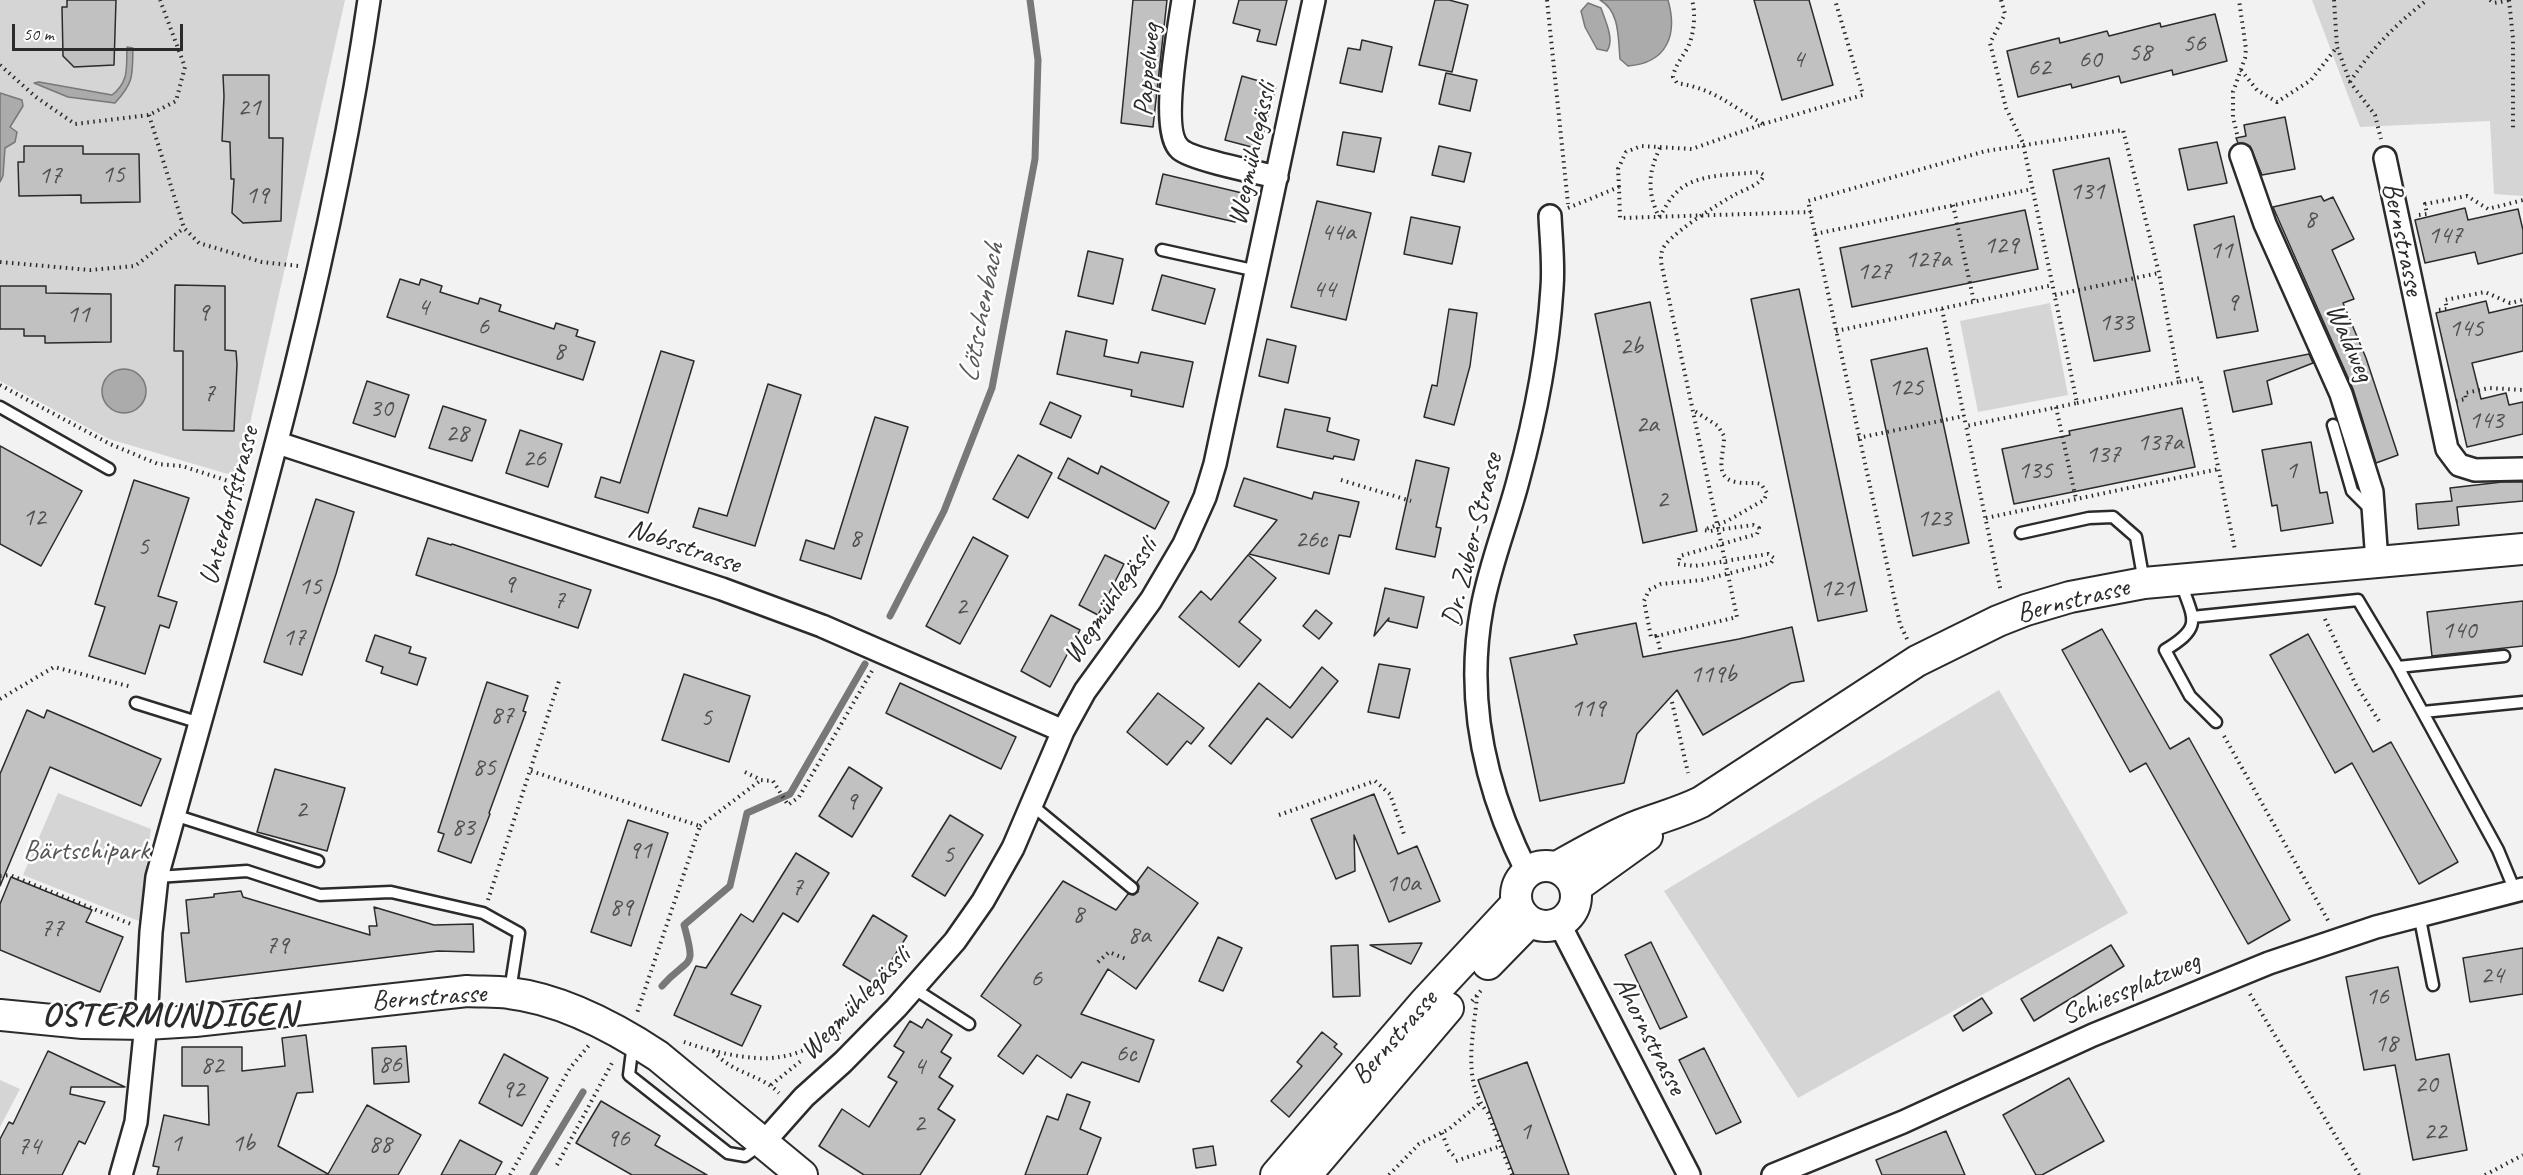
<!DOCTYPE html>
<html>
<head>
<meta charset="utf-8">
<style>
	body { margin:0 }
	#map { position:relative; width:2523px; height:1175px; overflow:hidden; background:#f2f2f2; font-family:Caveat,sans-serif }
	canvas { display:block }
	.scale { position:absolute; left:12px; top:24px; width:171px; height:27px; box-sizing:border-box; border:3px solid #2b2b2b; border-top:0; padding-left:8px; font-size:18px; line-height:21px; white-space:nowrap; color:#2b2b2b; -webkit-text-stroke:4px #fff; paint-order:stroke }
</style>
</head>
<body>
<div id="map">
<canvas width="2523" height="1175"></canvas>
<div class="scale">50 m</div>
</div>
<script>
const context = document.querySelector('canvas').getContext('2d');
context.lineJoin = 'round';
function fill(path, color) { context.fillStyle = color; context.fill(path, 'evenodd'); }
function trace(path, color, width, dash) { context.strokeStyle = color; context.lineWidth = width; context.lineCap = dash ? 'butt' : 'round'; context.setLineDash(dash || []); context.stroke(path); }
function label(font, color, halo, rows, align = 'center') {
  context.font = font + ' Caveat,sans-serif'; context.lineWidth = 5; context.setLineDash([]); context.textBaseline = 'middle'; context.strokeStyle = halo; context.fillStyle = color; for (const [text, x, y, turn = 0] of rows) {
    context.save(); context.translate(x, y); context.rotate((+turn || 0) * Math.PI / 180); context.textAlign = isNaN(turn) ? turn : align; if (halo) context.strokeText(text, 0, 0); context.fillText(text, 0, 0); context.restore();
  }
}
fill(new Path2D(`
	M0,0H345L238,477L109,439L0,381Z
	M2312,0H2523V196L2494,194L2490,121L2360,127Z
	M2050,303L2068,395L1978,412L1960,321Z
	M1999,690L2128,913L1798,1098L1664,891Z
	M58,793L151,829L139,921L23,875Z
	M0,1080L20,1089L0,1127Z`), '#d5d5d5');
const water = new Path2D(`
	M1600,0H1668C1678,35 1667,63 1628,66L1620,59C1618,38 1620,11 1600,0Z
	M1588,3L1601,8C1605,20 1615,40 1607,51L1597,49L1585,27L1581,11Z
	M127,47L133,48C132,75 135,81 115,103L68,97L34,83L39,82L112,95C130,81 126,66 127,47Z
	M0,93L22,100L23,106L10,127L17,132L15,142L5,148L3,176L0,182Z
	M102 391a22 22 0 1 1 44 0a22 22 0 1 1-44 0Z`);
fill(water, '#ababab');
trace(water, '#787878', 1.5);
trace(new Path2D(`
	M890,616L944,511L992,388L1035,159L1038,60L1030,0
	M662,986C689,955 697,972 684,925L730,886L747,813L790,794L865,664
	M533,1175L583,1092`), '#787878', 7);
const building = new Path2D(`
	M67,0H116L114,65L74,67L63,56L62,7H67Z
	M1133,0H1167L1153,127L1121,123Z
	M1239,0H1287L1276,45L1257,41L1260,30L1233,23Z
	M1435,0H1449L1468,5L1452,72L1419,65Z
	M1754,0H1809L1833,85L1782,100Z
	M2215,14L2227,61L2173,75L2172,70L2121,83L2119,76L2072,88L2071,84L2018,97L2007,51L2059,38L2060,43L2107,31L2109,36L2160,23L2161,27Z
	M1362,40L1392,47L1382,92L1340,83L1348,48L1360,50Z
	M1446,73L1477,80L1470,111L1439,104Z
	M223,75H269V138H283L281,221L243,223L232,213L234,179H231L230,142L222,141L224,96Z
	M1242,76L1276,86L1259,149L1225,140Z
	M2285,117L2295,169L2262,175L2250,146L2238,143L2236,138L2246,136L2244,125Z
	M1343,132L1381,138L1374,172L1337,165Z
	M2217,142L2227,183L2188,190L2179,149Z
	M24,146H83V154H139L140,202L81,203V195L19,196L18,162H24Z
	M1439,146L1471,153L1464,182L1432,175Z
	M2109,158L2150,351L2094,361L2053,170Z
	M1163,174L1242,193L1235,222L1156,204Z
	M2321,196L2324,201L2333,197L2354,239L2332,250L2354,299L2343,303L2366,358L2398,455L2376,463L2353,389L2273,207Z
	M1317,201L1371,213L1346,320L1291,307Z
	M2465,208L2468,220L2518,209L2523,230V253L2478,264L2475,252L2425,263L2415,220Z
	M2025,210L2038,269L1852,307L1840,248Z
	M2234,216L2258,331L2217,338L2194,225Z
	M1411,217L1460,227L1452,264L1404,254Z
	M1088,251L1123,259L1113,304L1078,296Z
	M1162,275L1215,289L1205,324L1152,310Z
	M400,279L419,285L421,279L442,286L440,292L478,304L480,298L501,305L499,311L554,329L556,323L578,330L576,336L595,342L583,380L387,317Z
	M175,285L225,286V350L236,351L237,364L234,431L183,430V351H174Z
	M0,286H46V293L111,294V342L45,343V336H24V329H0Z
	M1799,289L1867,611L1818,621L1751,299Z
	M2486,301L2489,313L2523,305V351L2472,363L2481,399L2506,393L2509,405L2523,402V434L2467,447L2436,313Z
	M1650,302L1697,531L1643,543L1595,314Z
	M1449,309L1477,313L1470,366L1454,425L1424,417L1432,385L1437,386Z
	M1066,331L1107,340L1104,356L1138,363L1141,352L1193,362L1183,407L1131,396L1132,390L1057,374Z
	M1267,339L1296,346L1288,383L1259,376Z
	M1927,348L1969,543L1913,556L1871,360Z
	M661,351L694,361L648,513L595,497L601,477L620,483Z
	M2309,354L2313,363L2267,381L2272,404L2233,412L2224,371Z
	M367,381L409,395L395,437L353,423Z
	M768,384L801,395L755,546L693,527L699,508L727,516Z
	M1050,402L1081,416L1071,438L1040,424Z
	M443,406L486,420L472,461L429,448Z
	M2182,408L2195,467L2014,504L2002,449L2070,435L2069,431Z
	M1285,409L1330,418L1327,431L1359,440L1354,460L1334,456L1333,459L1277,447Z
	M875,417L908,427L861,579L800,560L806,540L834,549Z
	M520,430L562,444L548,487L506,473Z
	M2311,442L2320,493L2327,492L2333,523L2281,531L2277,505L2272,506L2262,450Z
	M0,446L82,491L41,566L0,544Z
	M1018,455L1052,473L1028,518L993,499Z
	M1068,458L1098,474L1101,466L1169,502L1155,529L1058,478Z
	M1416,460L1449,468L1436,527L1441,528L1435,557L1396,549Z
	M1244,478L1312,499L1314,492L1359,502L1350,537L1339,535L1329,574L1249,554L1277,520L1234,506Z
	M134,480L189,498L158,596L177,602L169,628L160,625L145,674L89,656L105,607L95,604Z
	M2502,482H2523V501L2457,507L2459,525L2418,529L2416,504L2452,501L2450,488Z
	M316,499L354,512L336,574L302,675L264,662Z
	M973,537L1008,556L960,644L926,626Z
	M428,538L451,545L452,544L591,590L578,628L416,575Z
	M1105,555L1124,564L1098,615L1079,605Z
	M1248,555L1276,578L1239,622L1261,640L1239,667L1179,617L1201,591L1211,600Z
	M1385,588L1424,597L1417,628L1388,621L1389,618L1374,636Z
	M2523,601V646L2432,656L2427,612Z
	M1316,610L1332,623L1319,639L1303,626Z
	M1051,615L1080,630L1050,687L1021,671Z
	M1636,623L1643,657L1739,639L1792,627L1804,681L1791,683L1703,735L1677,690L1637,734L1624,783L1540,801L1510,658L1577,644L1574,635Z
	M2102,629L2170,749L2189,738L2290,920L2248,944L2146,763L2130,772L2062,650Z
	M2308,634L2373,752L2391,742L2458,862L2419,884L2352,763L2335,773L2270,655Z
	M375,635L411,647L409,653L426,658L417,685L381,673L383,667L366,661Z
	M1379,664L1410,669L1399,718L1368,712Z
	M1322,667L1338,681L1292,738L1267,718L1231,764L1209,746L1259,683L1290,708Z
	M684,674L750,696L729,762L662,740Z
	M487,682L528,696L523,711L526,712L489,813L490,814L471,863L438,851L444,834L438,832Z
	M900,683L1016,737L1001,769L886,713Z
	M1158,693L1204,728L1191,744L1187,741L1167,765L1127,732Z
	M27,710L44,718L47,710L161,759L141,806L50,767L0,886V774Z
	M849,767L882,788L852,837L819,816Z
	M275,769L345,788L327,851L257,832Z
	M1374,794L1398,854L1417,846L1440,901L1389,922L1354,835L1355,871L1336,879L1311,819Z
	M950,815L983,835L945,896L912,876Z
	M628,820L668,833L631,946L591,932Z
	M796,853L829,873L798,922L783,913L731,994L761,1006L742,1046L674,1015L696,966L706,968L741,914L753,922Z
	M1148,867L1198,903L1136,989L1108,969L1081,1014L1154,1040L1139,1082L1082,1062L1071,1078L1037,1055L1023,1074L998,1056L1021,1025L981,996L1063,881L1116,910L1128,894L1134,895L1138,892L1139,886L1137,882Z
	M11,877L92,910L86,922L123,937L100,992L0,950V904Z
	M241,891L243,897L370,935L369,926H377L374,907L434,925L473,924L474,952L438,951L186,982L181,933H189L186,900L214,897V894Z
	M873,915L907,936L876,985L843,965Z
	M1218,937L1242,948L1223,991L1199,981Z
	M1651,942L1687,1017L1660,1029L1625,955Z
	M1422,943L1411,964L1370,945Z
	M1358,945L1360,996L1333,997L1331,946Z
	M2111,945L2124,966L2034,1021L2021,999Z
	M2523,948V994L2470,1002L2463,958Z
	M2398,967L2416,1060L2449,1054L2467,1150L2413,1160L2395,1065L2364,1070L2346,977Z
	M1982,998L1992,1013L1963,1031L1954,1016Z
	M927,1019L952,1035L941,1052L951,1058L939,1077L953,1086L938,1109L955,1120L920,1175H864L819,1146L842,1109L869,1127L897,1082L888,1077L904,1052L894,1046L910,1021L922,1028Z
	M1322,1032L1337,1044L1334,1047L1342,1054L1289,1117L1271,1101L1302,1066L1297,1062Z
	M306,1035L313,1092L297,1093L278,1146L328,1174L367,1105L421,1135L398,1175H157L159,1167L153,1166L164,1115L209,1125L208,1086H182V1047H242V1071L285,1066L282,1038Z
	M406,1046L409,1082L374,1084L372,1048Z
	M1704,1048L1741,1122L1716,1134L1679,1060Z
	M48,1051L125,1087H71L70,1094L105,1102L85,1144L79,1141L62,1175H0V1139L9,1122L13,1124Z
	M504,1054L548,1078L522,1126L479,1103Z
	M1527,1062L1569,1175H1514L1502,1144L1478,1080Z
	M2069,1078L2104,1141L2042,1175H2036L2003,1115Z
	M1067,1094L1090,1102L1080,1129L1101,1138L1087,1175H1025L1047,1116L1058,1120Z
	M601,1101L660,1136L655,1145L707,1175H632L576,1143Z
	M1946,1131L1965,1175H1882L1876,1160Z
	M460,1140L502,1162L495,1175H441Z
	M1213,1146L1216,1165L1196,1168L1193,1149Z`);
fill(building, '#c1c1c1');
trace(building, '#2b2b2b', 1.5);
const service = new Path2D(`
	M1162,250L1257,271
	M0,407L109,469
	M2333,425L2352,491L2371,510
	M2021,533L2089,518L2113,517L2136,537L2144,582
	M2181,583C2194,620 2203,627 2165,650L2190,696L2216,722
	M2192,617L2358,600L2398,667L2498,850L2515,891
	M2398,667L2504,656
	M136,703L200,723
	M2423,712L2523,702
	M1033,806L1132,888
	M174,815L318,861
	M157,877L247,871L320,895L391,892L483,913L519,933L510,991
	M2419,914L2433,985
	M913,988L969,1024
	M633,1043L629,1075L728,1153L745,1156L760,1145`);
const minor = new Path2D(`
	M1183,0C1179,28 1159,131 1180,149C1190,159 1259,173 1277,177
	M2241,155L2265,224L2341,394L2372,492L2377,562
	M2385,158L2447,449L2459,465L2475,470L2523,469
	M278,443L722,589L822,626L1063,731
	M1527,872C1485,789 1465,699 1482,608C1490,564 1507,523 1518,481C1535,419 1548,352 1552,288C1554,264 1551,239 1550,216
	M1559,923L1689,1175
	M764,1142L804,1097L843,1062L896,1008L955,941L983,901L1013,848L1063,731L1085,691L1151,600L1184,544L1205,497L1215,464L1314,0
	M121,1175L136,1122L146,1024L151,932L157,877C237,587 326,298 369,0
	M1773,1175L1903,1122L2093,1035L2269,963L2376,927L2523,889`);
const secondary = new Path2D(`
	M1516 896a30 30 0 1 1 60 0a30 30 0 1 1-60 0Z
	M1557,867C1584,852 1611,836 1640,825C1661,817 1681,812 1701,802L1917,661L1998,621L2026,610L2070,597L2144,583L2523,549
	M1576,887L1647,836
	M1488,964L1529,922
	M0,1015L83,1023L146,1024L195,1021L467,991C480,992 495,991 509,993C562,999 614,1027 658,1056L802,1175
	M1276,1175L1424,1003L1516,904
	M1306,1175L1448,1008`);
trace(service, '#2b2b2b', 15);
trace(minor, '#2b2b2b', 26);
trace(secondary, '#2b2b2b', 34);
trace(new Path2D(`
	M1547,0L1568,204
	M2001,0L2005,14L1990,43L2006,108L2023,143L2077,403L1966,426L2001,592
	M2334,0L2337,47
	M2490,0L2494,3L2510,0
	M2509,0L2513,38V129
	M0,65L36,97L75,124L149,115L176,101L185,67L160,0
	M2241,70L2257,90L2277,102L2311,80L2337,47L2350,82L2375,115L2381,139
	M2350,82C2372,48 2395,25 2427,0
	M149,115L184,228L199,243L262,262L299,266
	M1763,124L1863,95L1835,0
	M2237,134L2233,117V92L2245,58L2246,49L2239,0
	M1660,148C1648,172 1647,192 1659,217C1665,209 1669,199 1676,193C1694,173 1734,175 1759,172L1764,175C1761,185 1743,190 1734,195C1717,205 1678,229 1666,244C1661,250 1661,255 1661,262L1737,617L1657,636L1661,654
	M1619,187L1618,169L1626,152L1641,146L1692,149L1763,124C1731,106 1715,89 1677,83L1673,77C1675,65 1682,58 1688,47C1694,34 1696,14 1692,0
	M1953,205L1974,302
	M1568,208L1619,187L1620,218L1811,212
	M2419,215L2427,214L2425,204L2467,196L2488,209L2523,200
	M1815,234L2032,189
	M0,262L90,270L135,266L184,228
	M2055,295L2159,273
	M1942,309L1966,426
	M2439,310L2447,309L2445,300L2485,292L2510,303L2523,300
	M1836,331L2053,285
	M0,385L110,444L158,464L182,466L244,486
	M2456,401L2466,399L2465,393L2489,388L2523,390
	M2077,403L2179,382
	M2056,407L2076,499
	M1858,438L1964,416
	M1341,480L1411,501
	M1986,518L2219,469
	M2325,619L2356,685L2379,721
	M1656,636L1651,637L1644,601L1649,590L1661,584L1702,580L1771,563L1774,558L1768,554L1695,566L1678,564L1680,556L1757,534L1759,528L1753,525L1710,531L1704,530L1727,521L1764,500L1767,493L1761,484C1753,482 1745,484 1736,482C1712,478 1725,452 1724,436L1718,426L1693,410
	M1907,639L1900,624L1808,201L1986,151L2123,130L2159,273L2179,382L2200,378L2235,550
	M0,699L54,667L132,687
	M1672,702L1688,773
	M2224,736L2329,922
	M531,771L700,826L637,1013
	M745,772L761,780L773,781L788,805L799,797L873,669
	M1279,815L1375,781L1390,794L1405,837
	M700,826L761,780
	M0,876L10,875L131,924
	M488,900L560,678
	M1098,962L1109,952L1126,959
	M2250,994L2359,1175
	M1477,996C1474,1033 1461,1082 1488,1113L1512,1175
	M1472,1001L1483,988
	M684,1042C710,1051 752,1062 780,1057C801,1054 821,1042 840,1032
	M713,1051C734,1075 759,1073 779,1093
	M771,1085L802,1060
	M1442,1133L1449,1151L1455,1157
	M1456,1161L1501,1146
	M557,1165L612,1063
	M510,1175L570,1068L590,1044
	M1389,1175L1419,1144L1449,1129L1480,1103
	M2485,1175L2523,1155`), '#2b2b2b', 4, [1.5, 4.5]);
trace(service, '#fff', 10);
trace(minor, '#fff', 21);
trace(secondary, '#fff', 30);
label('26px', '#505050', null, [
	["56",2194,44],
	["58",2140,53],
	["4",1798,60],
	["60",2090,60],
	["62",2039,68],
	["21",249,108],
	["15",113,175],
	["17",50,176],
	["131",2087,192],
	["19",257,196],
	["8",2310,220],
	["44a",1338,233],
	["147",2445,236],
	["129",2001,246],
	["11",2221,251],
	["127a",1928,260],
	["127",1874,272],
	["44",1324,290],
	["9",2232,303],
	["4",423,308],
	["9",203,313],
	["11",78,315],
	["133",2116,323],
	["6",483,327],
	["145",2466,329],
	["2b",1631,347],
	["8",559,352],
	["125",1906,388],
	["7",209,394],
	["30",381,409],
	["143",2486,421],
	["2a",1647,425],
	["28",457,434],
	["137a",2160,443],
	["137",2103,455],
	["26",534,459],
	["135",2035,471],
	["1",2291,471],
	["2",1662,500],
	["12",34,518],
	["123",1934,519],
	["8",855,539],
	["26c",1311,540],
	["5",143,547],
	["9",509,585],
	["15",310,587],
	["121",1837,589],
	["7",559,601],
	["2",961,607],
	["140",2459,631],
	["17",294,638],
	["119b",1713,675],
	["119",1588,709],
	["87",502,716],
	["5",706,718],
	["85",484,768],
	["9",851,802],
	["2",301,810],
	["83",463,828],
	["91",640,851],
	["5",948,855],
	["10a",1403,884],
	["7",797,888],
	["89",621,908],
	["8",1078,915],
	["77",52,929],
	["8a",1139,936],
	["79",277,946],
	["24",2492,976],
	["6",1036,979],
	["16",2377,997],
	["18",2386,1044],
	["6c",1126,1054],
	["86",390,1065],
	["82",212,1066],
	["4",919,1067],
	["20",2426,1085],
	["92",513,1090],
	["2",919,1124],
	["1",1525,1132],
	["22",2435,1132],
	["96",618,1139],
	["1",176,1144],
	["1b",243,1144],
	["88",380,1145],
	["74",29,1147]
]);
label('28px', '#2b2b2b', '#fff', [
	["Pappelweg",1148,70,-85],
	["Wegmühlegässli",1253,154,-78],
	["Bernstrasse",2402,239,78],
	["Waldweg",2349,343,66],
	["Unterdorfstrasse",230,506,-75],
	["Dr. Zuber-Strasse",1473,540,-76],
	["Nobsstrasse",684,547,19],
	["Wegmühlegässli",1111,601,-56],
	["Bernstrasse",2073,601,-14],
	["Schiessplatzweg",2131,989,-23],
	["Bernstrasse",429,998,-4],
	["Wegmühlegässli",856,1004,-46],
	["Ahornstrasse",1649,1036,63],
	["Bernstrasse",1395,1038,-49]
]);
label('28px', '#565656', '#fff', [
	["Bärtschipark",86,852]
]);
label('italic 30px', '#585858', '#fff', [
	["Lötschenbach",982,313,-79]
]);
context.letterSpacing = '1.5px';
label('bold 34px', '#2b2b2b', '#fff', [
	["OSTERMUNDIGEN",170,1016]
]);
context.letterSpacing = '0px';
</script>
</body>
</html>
